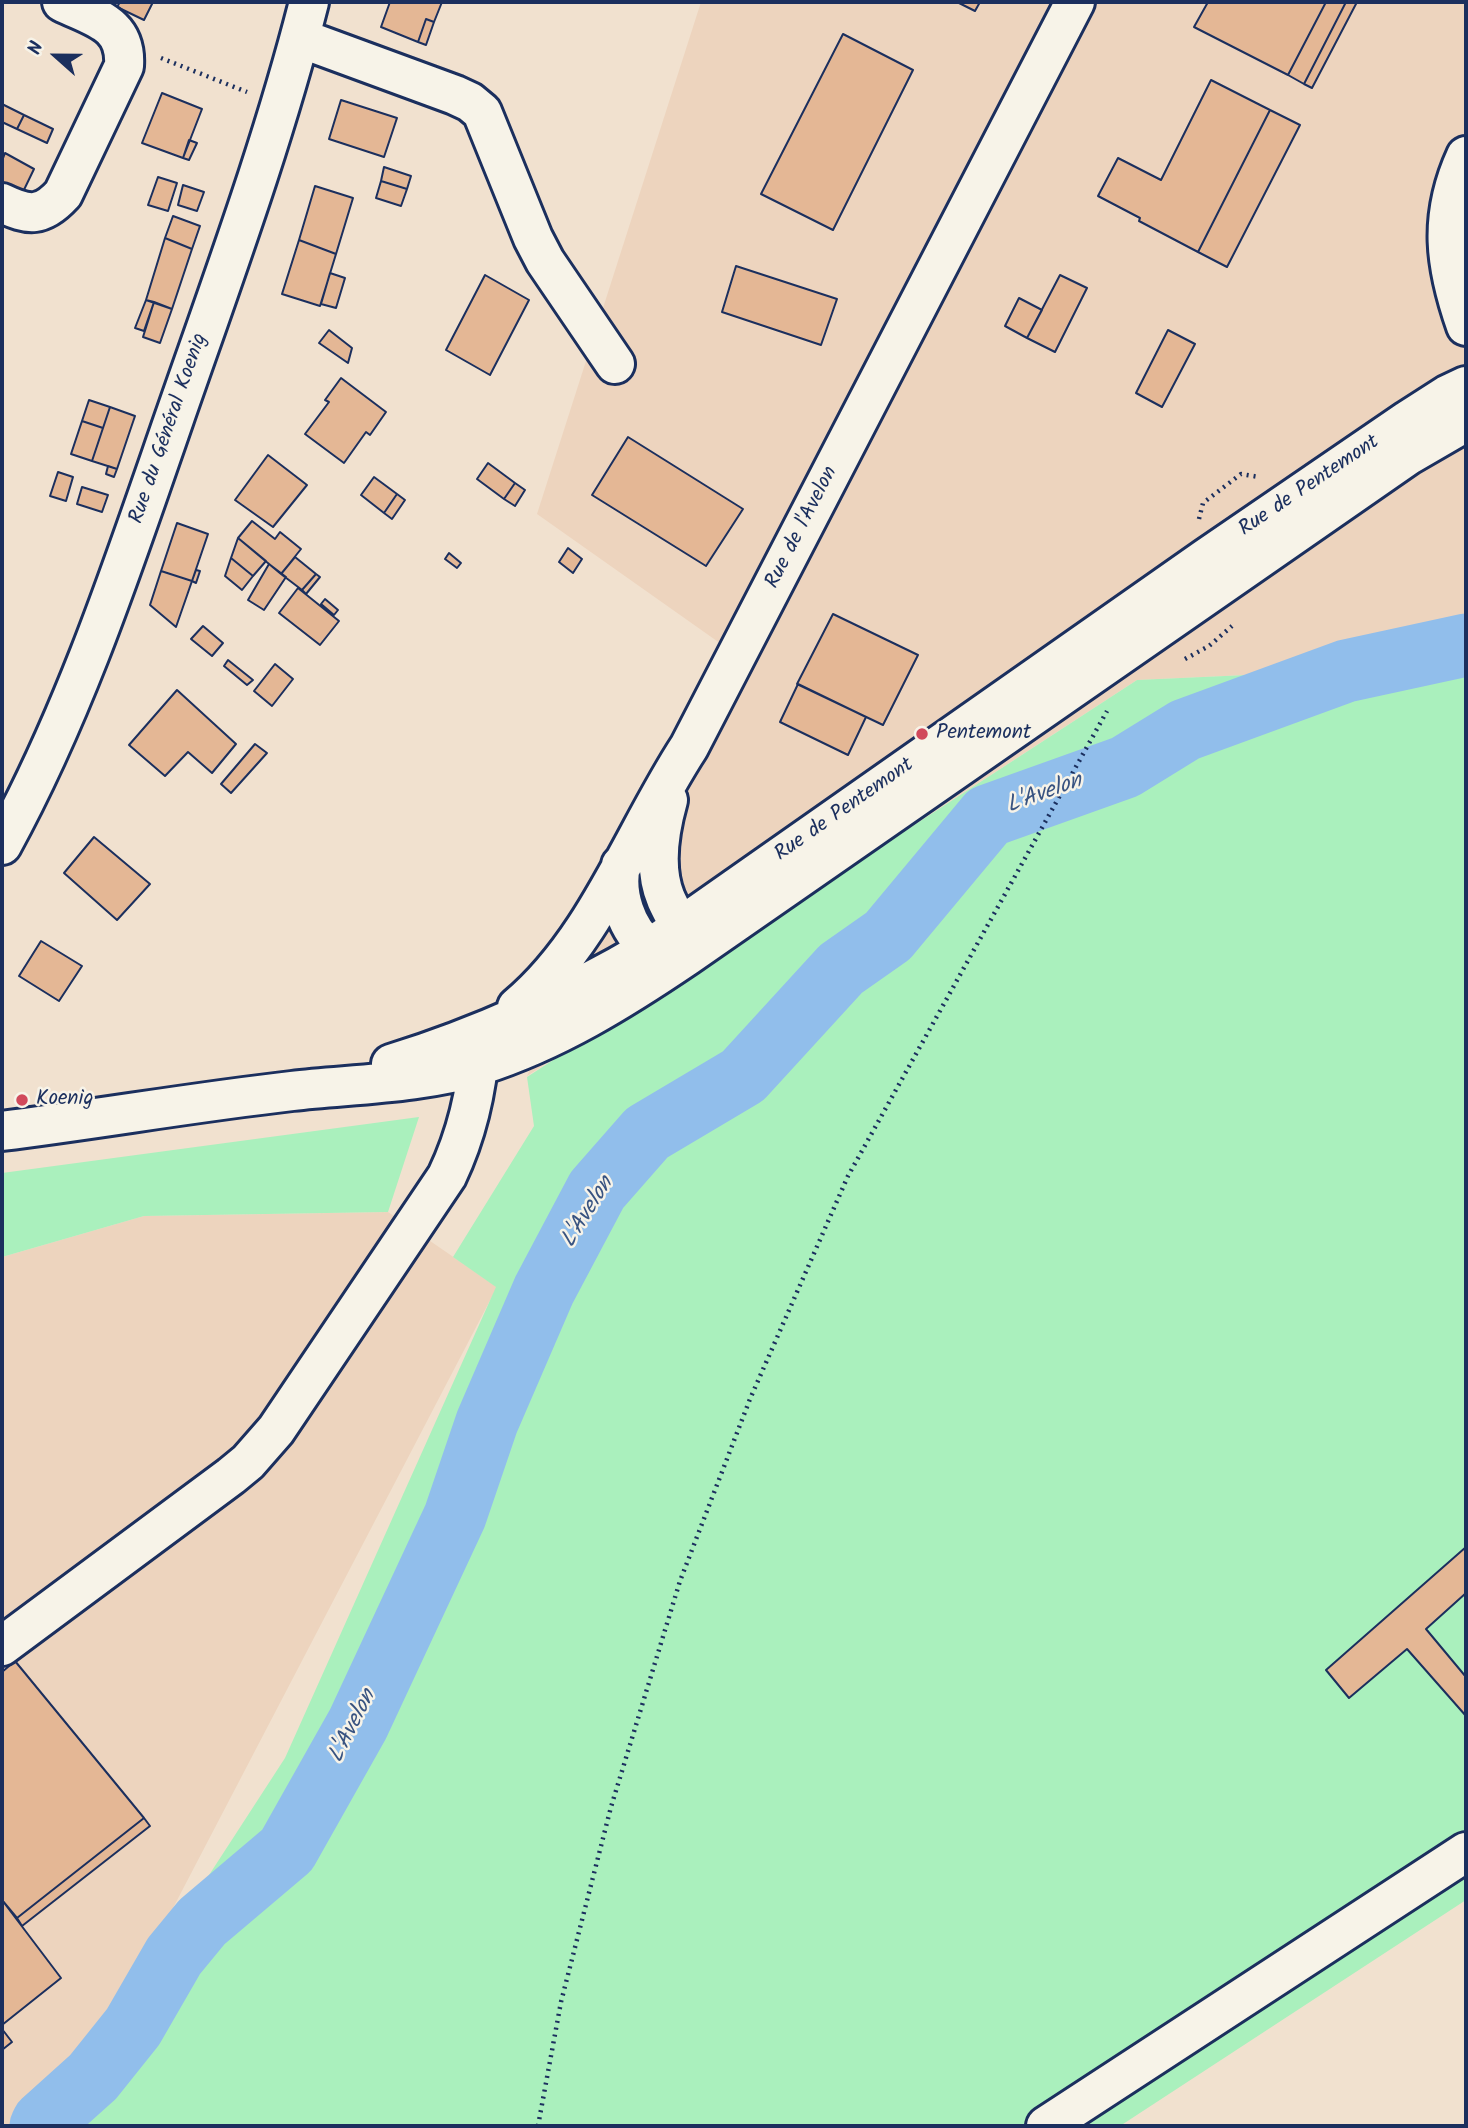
<!DOCTYPE html>
<html>
<head>
<meta charset="utf-8">
<style>
	body { margin:0 }
	#map { position:relative; width:1468px; height:2128px; overflow:hidden; background:#f1e1cf; font-family:Kalam,sans-serif }
	canvas { display:block }
	.frame { position:absolute; inset:0; border:4px solid #1b2f5e; pointer-events:none }
	.north { position:absolute; left:21px; top:21px; width:70px; height:70px; -webkit-text-stroke:5px #f7f3e8; paint-order:stroke; rotate:291deg; font-size:19px; font-weight:700; line-height:28px; text-align:center; color:#1b2f5e }
	.north::after { content:''; display:block; margin:auto; width:24px; height:32px; background:#1b2f5e; clip-path:polygon(50% 0,100% 100%,50% 72%,0 100%) }
</style>
</head>
<body>
<div id="map">
<canvas width="1468" height="2128"></canvas>
<div class="frame"></div>
<div class="north">N</div>
</div>
<script>
const context = document.querySelector('canvas').getContext('2d');
context.lineJoin = 'round';
function fill(path, color) { context.fillStyle = color; context.fill(path, 'evenodd'); }
function trace(path, color, width, dash) { context.strokeStyle = color; context.lineWidth = width; context.lineCap = dash ? 'butt' : 'round'; context.setLineDash(dash || []); context.stroke(path); }
function label(font, color, halo, rows, align = 'center') {
  context.font = font + ' Kalam,sans-serif'; context.lineWidth = 5; context.setLineDash([]); context.textBaseline = 'middle'; context.strokeStyle = halo; context.fillStyle = color; for (const [text, x, y, turn = 0] of rows) {
    context.save(); context.translate(x, y); context.rotate((+turn || 0) * Math.PI / 180); context.textAlign = isNaN(turn) ? turn : align; if (halo) context.strokeText(text, 0, 0); context.fillText(text, 0, 0); context.restore();
  }
}
fill(new Path2D(`
	M701,2H1466V665L1137,680L527,1076L724,646L537,514Z
	M388,1212L497,1287L113,2023L19,2126H2V1257L144,1216Z`), '#edd4be');
fill(new Path2D(`
	M1466,665V1900L1120,2126H19L113,2023L285,1758L496,1287L453,1257L534,1126L527,1077L1137,680Z
	M419,1117L388,1212L144,1216L2,1257V1173Z`), '#aaf0bd');
trace(new Path2D(`
	M41,2126L43,2122L93,2077L133,2027L174,1956L202,1922L287,1850L358,1724L455,1516L487,1422L544,1290L597,1190L647,1133L743,1076L841,969L888,936L988,816L1125,767L1185,730L1346,671L1466,645`), '#91beeb', 63);
const building = new Path2D(`
	M120,2H153L144,20L117,7Z
	M390,2H442L434,22L426,19L418,42L381,27Z
	M957,2H980L975,11Z
	M1208,2H1326L1288,75L1194,27Z
	M1326,2H1346L1304,84L1288,75Z
	M1346,2H1357L1312,88L1304,84Z
	M426,19L434,22L426,45L418,42Z
	M843,34L913,70L833,230L761,194Z
	M1211,80L1270,110L1198,252L1139,221L1140,218L1098,196L1118,158L1161,180Z
	M162,93L202,109L183,158L142,143Z
	M341,100L397,118L384,157L329,139Z
	M2,104L24,115L17,129L2,122Z
	M1270,110L1300,125L1227,267L1198,252Z
	M24,115L53,129L47,143L17,129Z
	M189,140L197,143L189,160L183,158Z
	M5,153L34,169L21,196L2,187V161Z
	M384,167L411,176L407,189L381,181Z
	M158,177L177,183L168,211L148,205Z
	M381,181L407,189L401,206L376,198Z
	M183,185L204,192L197,211L178,205Z
	M315,186L353,198L336,254L299,240Z
	M173,216L200,226L192,249L165,238Z
	M165,238L192,249L172,309L146,300Z
	M299,240L336,254L320,306L282,294Z
	M736,266L837,299L821,345L722,312Z
	M330,273L345,278L336,308L321,304Z
	M485,275L529,300L490,375L446,350Z
	M1060,275L1087,288L1055,352L1027,338Z
	M1019,298L1042,310L1027,338L1005,326Z
	M146,300L154,302L144,331L135,328Z
	M154,302L172,309L160,343L143,337Z
	M329,330L352,348L348,363L319,343Z
	M1168,330L1195,344L1162,407L1136,393Z
	M341,378L386,412L370,435L366,432L344,463L305,434L329,402L325,400Z
	M89,400L110,407L103,428L82,421Z
	M110,407L135,416L117,469L92,461Z
	M82,421L103,428L92,461L71,454Z
	M628,437L743,509L706,566L592,495Z
	M268,455L307,485L273,527L235,500Z
	M488,463L515,483L504,499L477,479Z
	M108,466L117,469L114,477L106,474Z
	M58,472L73,477L66,501L50,496Z
	M374,477L397,494L384,513L361,495Z
	M515,483L525,490L515,506L504,499Z
	M82,487L108,495L102,512L77,504Z
	M397,494L405,500L392,519L384,513Z
	M252,521L275,539L280,532L301,549L281,574L238,538Z
	M177,523L208,534L192,581L161,571Z
	M238,538L266,561L253,576L231,558Z
	M568,548L582,559L573,573L559,562Z
	M449,553L461,563L457,568L445,559Z
	M295,557L316,574L302,590L281,574Z
	M231,558L253,576L242,590L225,576Z
	M269,564L286,577L264,610L248,600Z
	M196,570L200,571L196,583L192,581Z
	M161,571L192,581L176,627L150,605Z
	M316,574L320,577L306,594L302,590Z
	M298,588L339,621L320,645L279,613Z
	M325,599L338,610L334,615L321,604Z
	M833,614L918,655L883,725L797,684Z
	M203,626L223,643L212,656L191,639Z
	M228,660L253,680L247,685L224,666Z
	M275,664L293,679L272,706L254,691Z
	M798,684L866,717L848,755L780,722Z
	M177,690L236,744L212,773L188,752L165,776L129,745Z
	M255,744L267,753L231,793L221,784Z
	M94,837L150,884L117,920L64,873Z
	M41,941L82,966L59,1001L19,976Z
	M1466,1547V1593L1426,1629L1466,1677V1716L1407,1649L1349,1698L1326,1670Z
	M15,1661L144,1818L17,1918L2,1900V1672Z
	M144,1818L150,1826L22,1926L17,1918Z
	M2,1900L61,1978L2,2025Z
	M2,2029L12,2042L2,2050Z`);
fill(building, '#e4b795');
trace(building, '#1b2f5e', 2);
const minor = new Path2D(`
	M300,38L455,95L470,102L482,112L533,238L545,261L615,364
	M1466,156C1438,217 1445,266 1466,326
	M2,203C29,216 42,217 63,194L124,66C127,23 94,18 62,2
	M2,845C75,712 124,563 174,419C222,281 273,144 309,2
	M621,865C615,893 626,930 650,948C661,956 675,956 687,956C684,929 677,923 666,899C653,868 659,832 668,800
	M517,1007C596,941 634,831 689,747L1075,2
	M391,1064C481,1036 569,996 650,948L1206,558L1408,420L1447,395L1466,386
	M2,1131C98,1119 195,1102 292,1091C354,1084 420,1084 481,1065C556,1041 622,1000 687,956L1409,455L1466,422
	M2,1646L231,1476L248,1462L276,1430L447,1176C467,1134 477,1090 480,1044`);
const major = new Path2D(`
	M1046,2126L1466,1852`);
trace(minor, '#1b2f5e', 44);
trace(major, '#1b2f5e', 44);
trace(new Path2D(`
	M161,58L247,92
	M1199,519L1203,503L1241,474L1259,477
	M1185,659L1209,646L1232,626
	M538,2126L561,2002L611,1807L680,1581L750,1399L848,1176L1107,711`), '#1b2f5e', 4.5, [2, 5]);
trace(minor, '#f7f3e8', 38);
trace(major, '#f7f3e8', 38);
for (const [x, y, r, color] of [
	[922,734,7,"#d1495b"],
	[22,1100,7,"#d1495b"]
]) { const dot = new Path2D(); dot.arc(x, y, r, 0, 2 * Math.PI); context.fillStyle = color; context.fill(dot); trace(dot, '#f7f3e8', 2.5); }
label('21px', '#1b2f5e', '#f7f3e8', [
	["Rue du Général Koenig",170,429,-71],
	["Rue de Pentemont",1310,487,-34],
	["Rue de l'Avelon",803,528,-63],
	["Rue de Pentemont",845,811,-35]
]);
label('21px', '#1b2f5e', '#f7f3e8', [
	["Pentemont",936,734],
	["Koenig",36,1100]
], 'left');
label('italic 23px', '#385381', '#f7f3e8', [
	["L'Avelon",1045,795,-20],
	["L'Avelon",589,1213,-58],
	["L'Avelon",354,1727,-63]
]);
</script>
</body>
</html>
